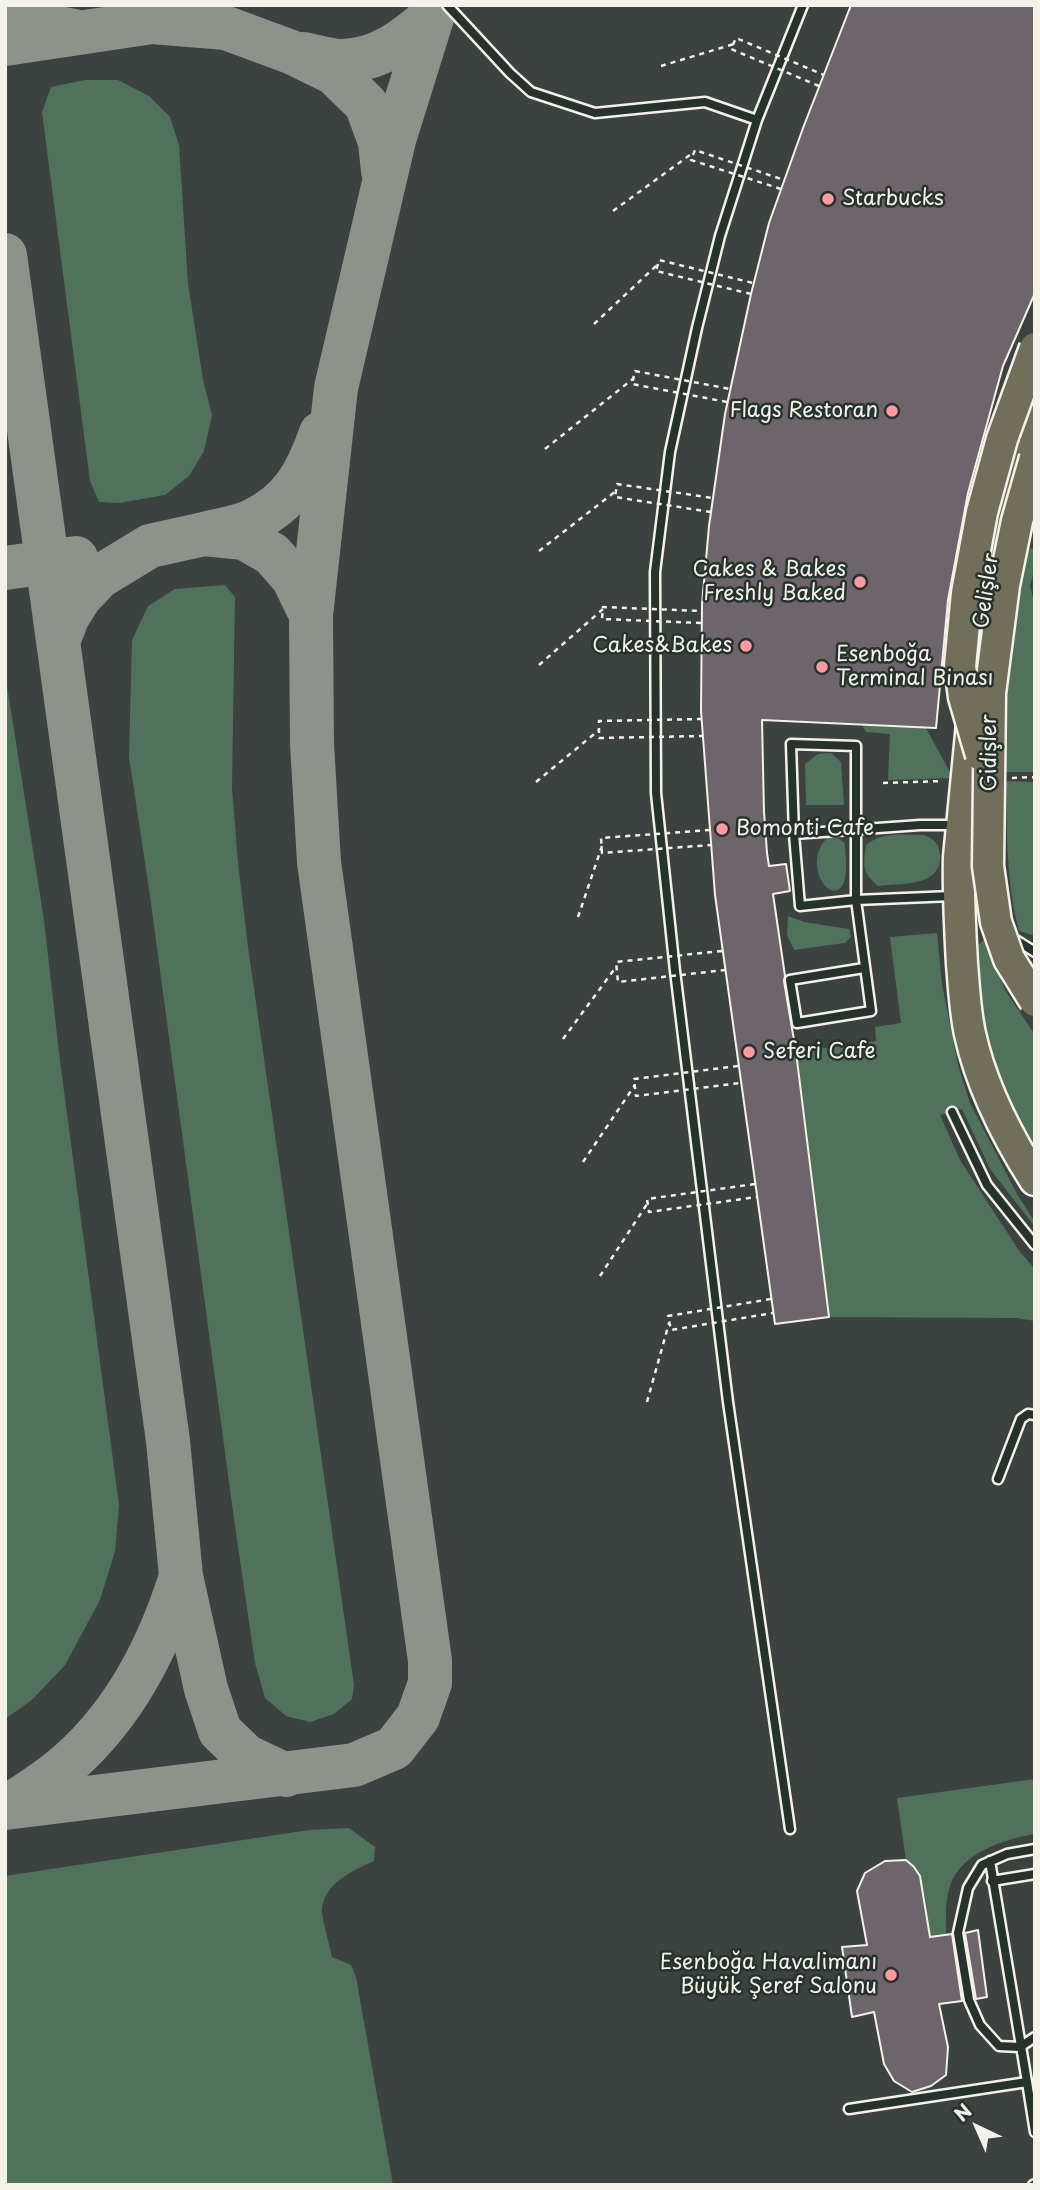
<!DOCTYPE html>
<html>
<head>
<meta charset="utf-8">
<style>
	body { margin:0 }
	#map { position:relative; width:1040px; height:2190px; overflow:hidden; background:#26332d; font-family:"Playpen Sans",sans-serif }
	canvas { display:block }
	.frame { position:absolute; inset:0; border:7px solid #f4f1e8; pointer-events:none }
	.north { position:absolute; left:942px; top:2092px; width:70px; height:70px; -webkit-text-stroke:5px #26332d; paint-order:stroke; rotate:316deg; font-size:19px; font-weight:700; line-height:28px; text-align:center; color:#f4f1e8 }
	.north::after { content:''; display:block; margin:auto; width:24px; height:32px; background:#f4f1e8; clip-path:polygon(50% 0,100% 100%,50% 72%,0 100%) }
</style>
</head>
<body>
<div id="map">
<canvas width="1040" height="2190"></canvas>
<div class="frame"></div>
<div class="north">N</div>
</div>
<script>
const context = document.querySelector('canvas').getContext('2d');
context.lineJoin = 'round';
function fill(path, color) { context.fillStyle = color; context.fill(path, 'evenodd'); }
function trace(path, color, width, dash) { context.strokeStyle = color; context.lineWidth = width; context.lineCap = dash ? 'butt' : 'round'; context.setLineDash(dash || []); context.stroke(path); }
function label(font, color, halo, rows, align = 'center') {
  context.font = font + ' "Playpen Sans",sans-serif'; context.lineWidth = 5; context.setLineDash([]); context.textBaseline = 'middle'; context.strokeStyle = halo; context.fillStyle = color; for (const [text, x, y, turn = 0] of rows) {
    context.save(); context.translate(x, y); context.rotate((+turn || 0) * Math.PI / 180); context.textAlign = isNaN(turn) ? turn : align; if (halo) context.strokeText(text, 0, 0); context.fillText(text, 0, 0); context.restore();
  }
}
fill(new Path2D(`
	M5,5H1035V2185H5Z`), '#3b4240');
fill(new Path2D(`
	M85,80H118L149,96L170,117L179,145L188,283L203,380L212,415L204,451L189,476L165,495L119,503L99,502L90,481L42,112L51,87Z
	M1021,547L1035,549V567L1030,586L1035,606V772H998L997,728Z
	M225,585L235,597L232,788L238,863L248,947L354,1685L352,1699L334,1714L310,1722L286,1716L265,1698L255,1663L234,1519L149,889L129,757L132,640L148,606L175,589Z
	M5,673L44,920L60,1061L119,1505L115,1551L100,1600L65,1665L32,1700L5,1719Z
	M862,725L926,728L953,778L888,780L890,734L866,732Z
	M831,753L841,762L844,805H806L805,764L818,754Z
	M1006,781L1035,782V936L1019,931C1006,882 1007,832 1006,781Z
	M924,835C935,840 939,843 940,855C942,887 902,883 878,886C862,873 863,865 866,845C882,831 904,835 924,835Z
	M836,837L845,843C845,855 848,871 844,882C832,910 801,864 827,838Z
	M788,916L804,922L849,929L851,937L845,943L794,950L787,935Z
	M937,933L942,984L958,1065L970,1103L1017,1194L1035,1222V1227L990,1169L962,1109L940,1115L960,1160L1020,1252L1035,1269V1321L1016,1318L829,1317L796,1052L876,1041L875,1027L901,1023L890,937Z
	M987,937L990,955L1005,990L1035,1035V1169L1028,1159L980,1026L972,951Z
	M1035,1779V1834C1005,1839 960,1853 950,1886C945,1901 946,1918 946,1935L930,1937C926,1912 927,1877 906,1860L897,1798Z
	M349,1828L375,1847L374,1861C354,1870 325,1883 322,1908C321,1917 330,1946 332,1957L351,1965L356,1977L393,2185H5V1876L309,1830Z`), '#50715c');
trace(new Path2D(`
	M9,5C30,19 51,28 75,31
	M186,5L152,22L226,28L291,52L334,73L366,104L380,142L383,171
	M5,44L152,22
	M303,54C315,56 329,61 341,61C378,61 405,40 432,16
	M5,255L168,1441L181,1576L206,1689L220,1731L246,1756L286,1775
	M5,568L76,558
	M311,615L293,578L272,554L244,538L204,534C219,530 237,528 252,521C292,502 307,473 321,433
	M58,642L67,618L80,597L99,577L150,546L204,534
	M10,1805C27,1794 44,1783 59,1771C120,1722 158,1650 181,1576
	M5,1808L354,1765L394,1748L418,1717L430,1683V1661L319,862L312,744L311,615L336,388L394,140L436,5`), '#8d928a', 44);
const building = new Path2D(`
	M851,5H1035V293L1003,366L968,493L948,600L936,728L762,720L764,812L767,853L769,866L786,864L790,891L773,894L785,976L784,981L796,1052L829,1317L775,1324L715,895L701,711L702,604L709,526L725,414L751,294L769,223L803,128Z
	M906,1860L914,1867L920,1876L930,1937L952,1934L962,2001L939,2004L948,2047L946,2075L931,2086L912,2092L894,2081L884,2064L874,2012L852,2017L842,1947L867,1945L857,1891L865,1873L885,1861Z
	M978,1930L987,1997L976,1999L965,1933Z`);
fill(building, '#6d646c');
trace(building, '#f4f1e8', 2);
const lane = new Path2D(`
	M447,5L510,73L531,92L595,113L705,102L757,120L803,5
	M757,120L720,236L697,328L670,452L655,572L656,793L675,971L728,1402L790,1829
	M794,834L791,744L856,746V900L871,1011L797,1023L790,980L864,968
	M952,896L856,900L800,906L794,834L920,825H955
	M1011,937L1035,952
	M952,1112L987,1185L1035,1245
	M998,1479L1021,1419L1028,1414L1035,1415
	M1035,1849L1007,1854L982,1865L968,1888L958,1933L969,2000L980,2025L999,2046L1020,2047L1035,2037
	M992,1881L1035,1874
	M1027,2082L1035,2132
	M849,2109L1027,2082L990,1861
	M1033,2185L1035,2184`);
const highway = new Path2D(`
	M1035,406L1013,465L987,571L959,857C958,893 960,928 962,964C964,987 965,1011 970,1034C981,1085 1007,1136 1035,1180`);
trace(lane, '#f4f1e8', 13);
trace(highway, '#f4f1e8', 35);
trace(new Path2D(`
	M661,66L734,44
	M613,211L694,152
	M594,324L657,265
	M545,449L634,378
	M539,551L616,491
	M539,665L603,609
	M1012,778L1035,777
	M536,782L599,730
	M883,783L942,781
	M578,917L602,846
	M563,1039L616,967
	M583,1162L635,1085
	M600,1276L647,1204
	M647,1402L669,1323`), '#f4f1e8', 2.5, [5, 5]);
trace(lane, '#26332d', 8);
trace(highway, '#716e59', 30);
const highwayBridge = new Path2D(`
	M1035,458L1017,521L1004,585L990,693L988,866L996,922L1009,959L1035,1001
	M981,755L964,697L960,666L967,593L982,512L1002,439L1035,348`);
trace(highwayBridge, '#f4f1e8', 35, []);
trace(new Path2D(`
	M819,86L731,49L736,38L824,75
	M781,189L691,160L695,150L784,180
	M751,294L656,271L659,260L753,283
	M727,402L632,384L635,371L730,389
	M711,512L615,497L617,484L713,498
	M701,623L602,619L603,607L701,611
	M702,719L599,721V738L703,736
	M710,830L601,838L602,853L711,845
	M722,951L616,962L618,982L725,970
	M738,1066L634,1079L636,1096L740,1083
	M755,1184L647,1199L649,1212L757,1197
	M771,1299L668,1316L671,1330L773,1313`), '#f4f1e8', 2.5, [5, 5]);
trace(highwayBridge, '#716e59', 30);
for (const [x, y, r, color] of [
	[828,199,7,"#ff9aa2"],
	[892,411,7,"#ff9aa2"],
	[860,582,7,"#ff9aa2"],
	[746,646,7,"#ff9aa2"],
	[822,667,7,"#ff9aa2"],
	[722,829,7,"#ff9aa2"],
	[749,1052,7,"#ff9aa2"],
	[891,1975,7,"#ff9aa2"]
]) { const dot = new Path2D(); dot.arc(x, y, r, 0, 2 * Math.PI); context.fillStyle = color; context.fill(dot); trace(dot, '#26332d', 2.5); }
label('21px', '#f4f1e8', '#26332d', [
	["Starbucks",842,199],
	["Flags Restoran",878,411,"right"],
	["Cakes & Bakes",846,570,"right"],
	["Freshly Baked",846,594,"right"],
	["Cakes&Bakes",732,646,"right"],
	["Esenboğa",836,655],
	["Terminal Binası",836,679],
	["Bomonti Cafe",736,829],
	["Seferi Cafe",763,1052],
	["Esenboğa Havalimanı",877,1963,"right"],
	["Büyük Şeref Salonu",877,1987,"right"]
], 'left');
label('21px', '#f4f1e8', '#26332d', [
	["Gelişler",987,591,-82],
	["Gidişler",990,753,-90]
]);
</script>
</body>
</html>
